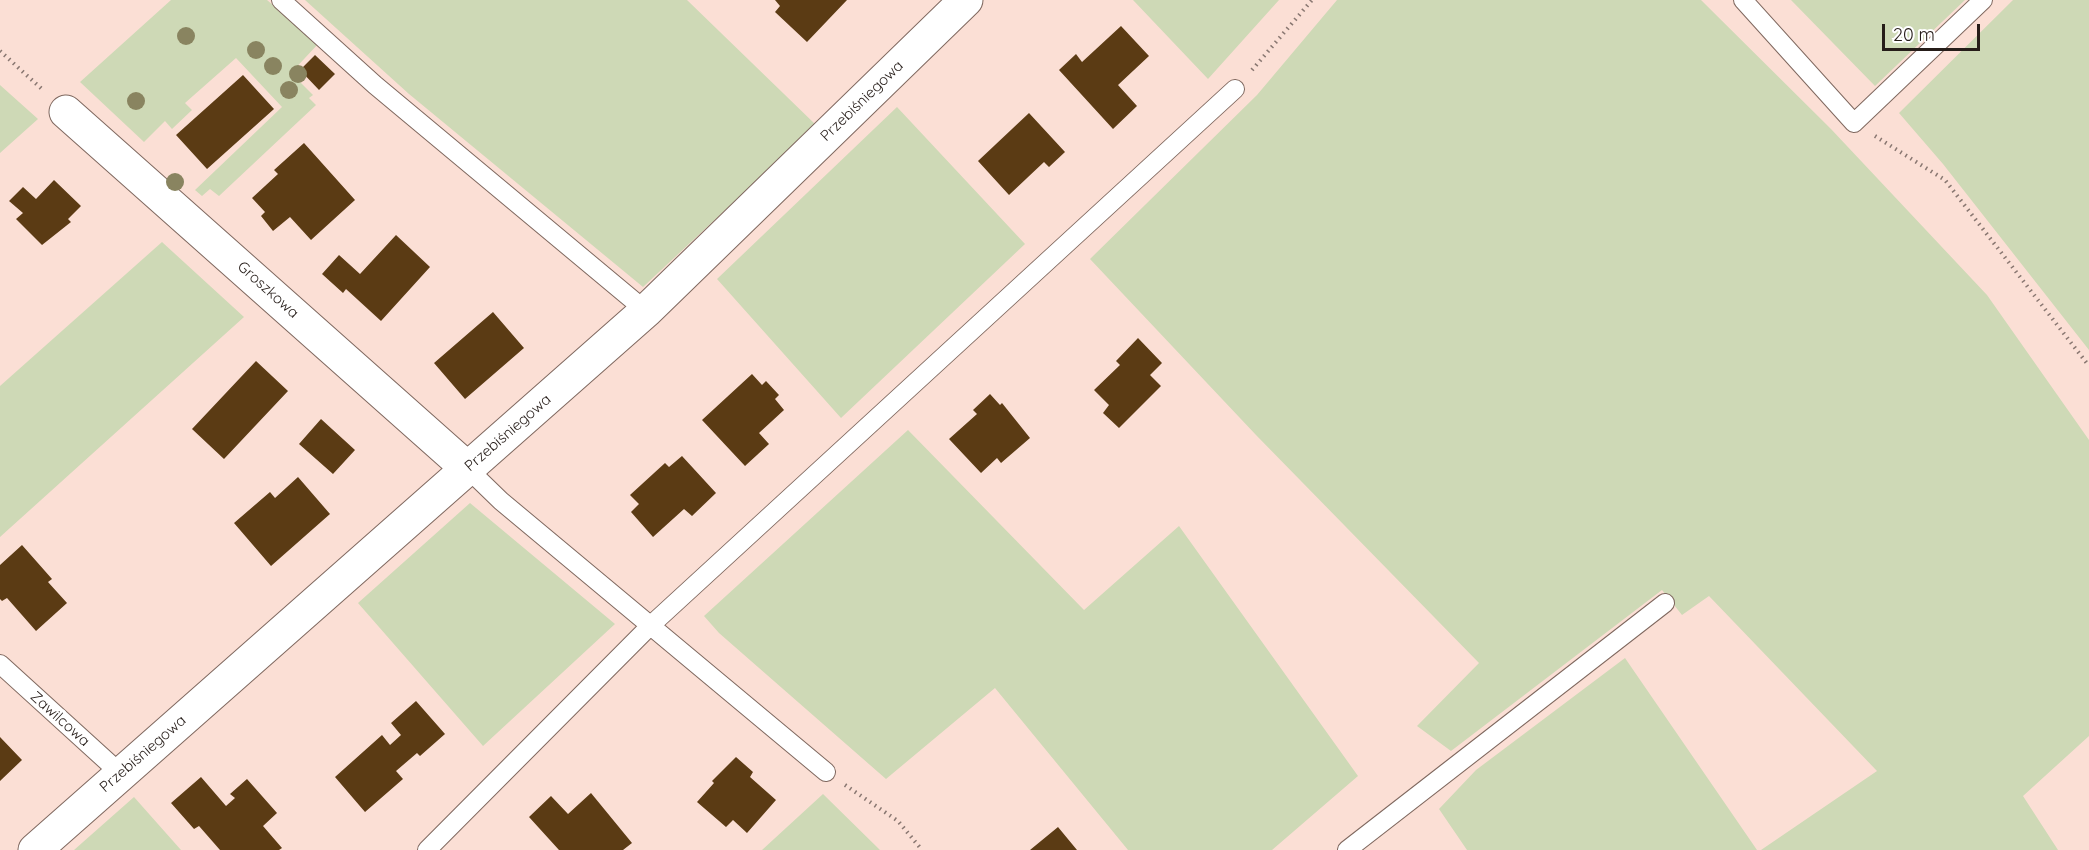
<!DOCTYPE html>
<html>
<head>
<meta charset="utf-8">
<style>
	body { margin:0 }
	#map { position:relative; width:2089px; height:850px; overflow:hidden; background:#fbdfd5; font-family:Quicksand,sans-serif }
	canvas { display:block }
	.scale { position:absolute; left:1882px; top:24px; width:98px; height:27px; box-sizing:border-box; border:3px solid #261d19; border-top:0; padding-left:8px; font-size:18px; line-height:21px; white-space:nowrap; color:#261d19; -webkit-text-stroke:4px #fff; paint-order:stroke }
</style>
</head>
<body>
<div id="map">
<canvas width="2089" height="850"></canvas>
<div class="scale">20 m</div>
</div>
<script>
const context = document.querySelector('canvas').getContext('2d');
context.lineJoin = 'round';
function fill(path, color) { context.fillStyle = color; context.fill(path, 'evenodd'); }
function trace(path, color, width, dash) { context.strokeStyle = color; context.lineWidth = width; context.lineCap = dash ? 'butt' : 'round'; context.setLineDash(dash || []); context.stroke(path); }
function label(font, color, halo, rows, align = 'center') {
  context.font = font + ' Quicksand,sans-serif'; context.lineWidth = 6; context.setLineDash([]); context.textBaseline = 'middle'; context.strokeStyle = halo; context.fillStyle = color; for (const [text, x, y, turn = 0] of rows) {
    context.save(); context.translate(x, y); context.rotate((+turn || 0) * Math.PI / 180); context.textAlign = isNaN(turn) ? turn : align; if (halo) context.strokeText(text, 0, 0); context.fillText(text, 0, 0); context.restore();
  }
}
fill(new Path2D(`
	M171,0H267L318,44L291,73L313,95L309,98L316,105L219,196L210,189L202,196L195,190L282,107L236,58L185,103L192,110L172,129L165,121L144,142L80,82Z
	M305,0H687L816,125L643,287L409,94Z
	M1133,0H1279L1208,79Z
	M1337,0H1701L1831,129L1987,295L2089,440V736L2023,796L2058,850H1761L1877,771L1709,596L1682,615L1662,590L1451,751L1417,726L1479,663L1256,435L1090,259L1257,95Z
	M1791,0H1965L1875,86Z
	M2013,0H2089V350L1943,164L1899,113Z
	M0,85L38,119L0,153Z
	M897,107L1025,244L841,418L717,279Z
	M162,242L244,317L0,537V386Z
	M908,430L1084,610L1179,526L1358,776L1272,850H1128L995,688L886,779L719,633L704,616Z
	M470,503L615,624L483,746L358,603Z
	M1625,658L1757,850H1467L1439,809L1476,770Z
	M823,794L880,850H762Z
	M134,797L181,850H74Z`), '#ced9b6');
fill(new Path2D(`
	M775,0H847L807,42L775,12L780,6Z
	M1121,26L1149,56L1118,85L1137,106L1113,129L1059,70L1076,54L1082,62Z
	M315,55L335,74L319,90L300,70Z
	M243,75L274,109L207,169L176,135Z
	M1029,113L1065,152L1049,167L1044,162L1009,195L978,161Z
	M304,143L355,200L311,240L290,217L273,231L261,216L265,212L252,198L278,174L274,170Z
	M54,180L81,206L68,219L71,222L42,245L16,219L23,213L9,201L23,187L36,199Z
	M396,235L430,267L381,321L346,289L343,293L322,274L339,255L360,274Z
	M493,312L524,348L465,399L434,363Z
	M1138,338L1162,363L1150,375L1161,386L1119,428L1103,413L1109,405L1094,390L1120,365L1116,361Z
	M256,361L288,391L224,459L192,429Z
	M752,374L762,385L766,381L779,395L775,399L784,410L759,433L769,444L745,466L702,420Z
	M990,394L1000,405L1002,403L1030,438L1001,463L997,458L981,473L949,439L977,414L973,410Z
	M321,419L355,450L333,474L299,444Z
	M682,456L716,493L692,516L684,509L653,537L631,512L639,504L630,495L665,463L669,467Z
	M298,477L330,514L271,566L234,523L270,492L275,498Z
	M22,545L52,579L48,582L67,603L36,631L7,598L2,601L0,599V565Z
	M416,701L445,734L420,756L417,753L396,771L403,779L365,812L335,777L382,735L390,745L401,735L391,723Z
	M0,737L22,760L0,781Z
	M736,757L753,772L750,777L776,800L747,833L733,820L726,827L697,802L714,783L712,781Z
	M201,777L226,806L235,798L230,794L247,779L277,813L263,826L282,848L279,850H220L199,826L194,829L171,803Z
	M591,793L632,843L623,850H559L529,817L551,796L568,814Z
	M1058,827L1077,850H1030Z`), '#5b3b14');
const service = new Path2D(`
	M281,0L375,85L646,311
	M1743,0L1854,123L1983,0
	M468,469L501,501L826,772
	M0,664L121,774
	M427,850L650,626L1235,89
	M1347,850L1665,603`);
const minor = new Path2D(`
	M66,112L468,469
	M35,850L646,311L966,0`);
trace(service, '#7f685f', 20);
trace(minor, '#7f685f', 35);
trace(new Path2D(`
	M0,51L44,91
	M1252,70L1312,0
	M1875,136L1945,180L2089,366
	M845,785L898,821L922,850`), '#897771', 4, [1.5, 4.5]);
trace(service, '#fff', 18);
trace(minor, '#fff', 33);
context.fillStyle = '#898460';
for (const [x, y] of [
	[186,36],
	[256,50],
	[273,66],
	[298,74],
	[289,90],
	[136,101],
	[175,182]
]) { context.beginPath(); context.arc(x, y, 9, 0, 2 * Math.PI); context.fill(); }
label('15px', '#261d19', '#fff', [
	["Przebiśniegowa",862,101,-44],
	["Groszkowa",268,290,42],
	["Przebiśniegowa",508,433,-41],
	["Zawilcowa",60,719,42],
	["Przebiśniegowa",143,754,-41]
]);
</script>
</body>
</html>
